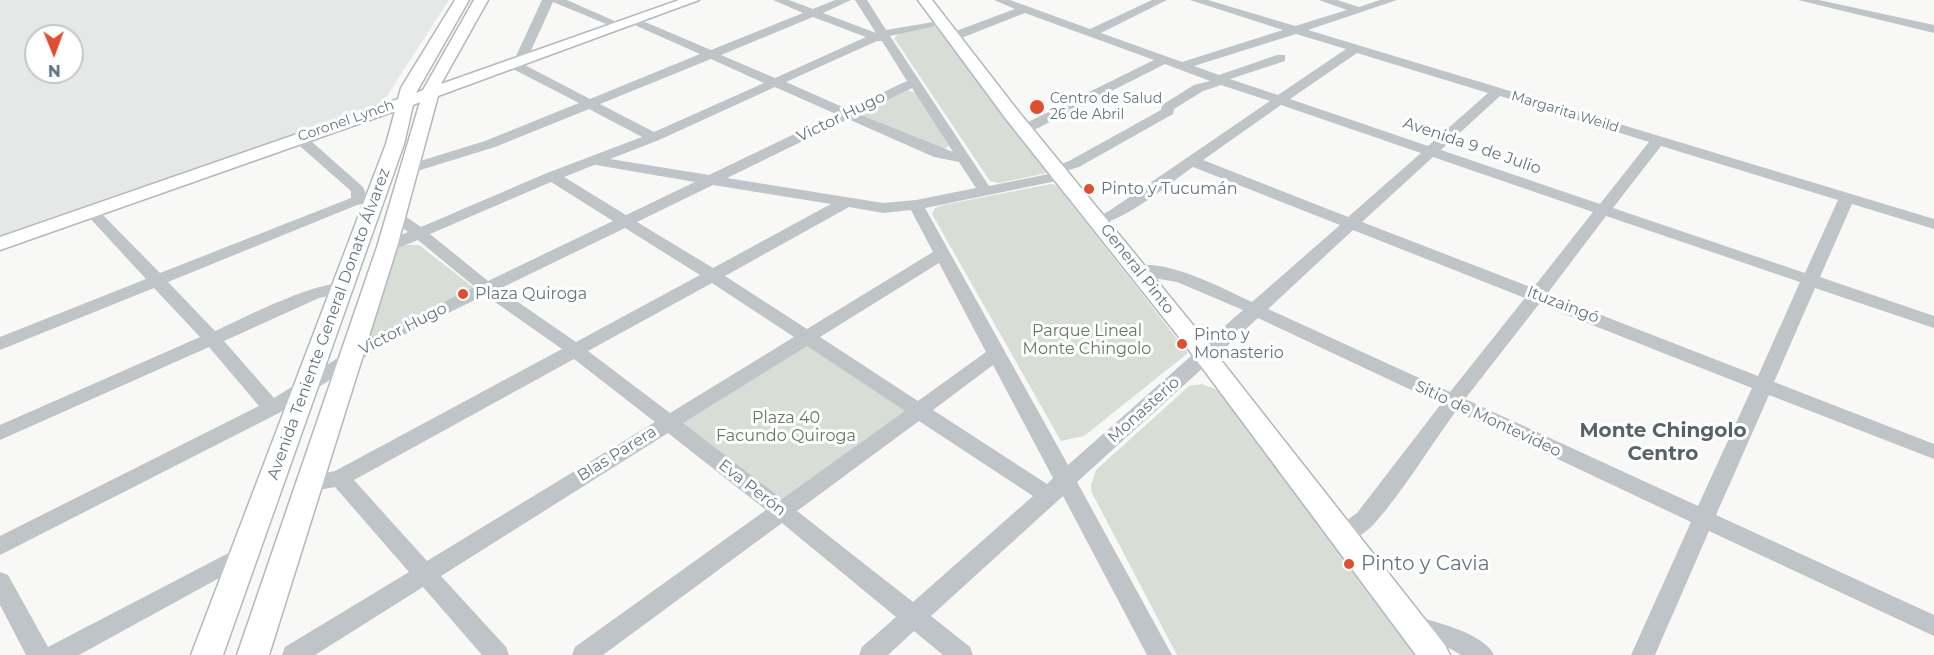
<!DOCTYPE html>
<html>
<head>
<meta charset="utf-8">
<style>
	body { margin:0 }
	#map { position:relative; width:1934px; height:655px; overflow:hidden; background:#f8f8f6; font-family:Montserrat,sans-serif }
	canvas { display:block }
	.north { position:absolute; left:24px; top:24px; width:60px; height:60px; box-sizing:border-box; background:#fff; border:2px solid #c1c8cc; border-radius:50%; rotate:179deg; font-size:16px; font-weight:700; line-height:24px; text-align:center; color:#647580 }
	.north::after { content:''; display:block; margin:auto; width:21px; height:27px; background:#e14e2d; clip-path:polygon(50% 0,100% 100%,50% 72%,0 100%) }
</style>
</head>
<body>
<div id="map">
<canvas width="1934" height="655"></canvas>
<div class="north">N</div>
</div>
<script>
const context = document.querySelector('canvas').getContext('2d');
context.lineJoin = 'round';
function fill(path, color) { context.fillStyle = color; context.fill(path, 'evenodd'); }
function trace(path, color, width, dash) { context.strokeStyle = color; context.lineWidth = width; context.lineCap = dash ? 'butt' : 'round'; context.setLineDash(dash || []); context.stroke(path); }
function label(font, color, halo, rows, align = 'center') {
  context.font = font + ' Montserrat,sans-serif'; context.lineWidth = 6; context.setLineDash([]); context.textBaseline = 'middle'; context.strokeStyle = halo; context.fillStyle = color; for (const [text, x, y, turn = 0] of rows) {
    context.save(); context.translate(x, y); context.rotate((+turn || 0) * Math.PI / 180); context.textAlign = isNaN(turn) ? turn : align; if (halo) context.strokeText(text, 0, 0); context.fillText(text, 0, 0); context.restore();
  }
}
fill(new Path2D(`
	M0,0H449L383,102L0,238ZM36,36H72V72H36Z`), '#e6e7e7');
fill(new Path2D(`
	M935,26L1048,171L1047,173L999,183L990,181L894,38L900,33Z
	M907,90L916,93L949,146L941,151L853,114Z
	M1051,184L1056,185L1062,192L1188,353L1084,436L1061,441L932,214L935,208L943,205Z
	M404,245H419L474,288L370,338L367,337L392,250Z
	M806,337L919,409L781,512L666,423Z
	M1202,384L1220,391L1419,655H1177L1092,493L1091,485L1096,470L1189,386Z`), '#d8ddd5');
const major = new Path2D(`
	M455,0H469L416,93L423,90L474,0H488L441,84L679,0H699L438,96L397,247L269,655H237L377,247L420,102L413,105L404,144L223,655H191L386,144L395,111L0,250V237L398,99L401,88Z
	M918,0H932L1018,111L1202,336L1445,645L1450,655H1416L1186,346L1006,119Z`);
trace(major, '#b3b8bc', 3);
fill(new Path2D(`
	M542,0H567L626,26L616,28L553,2L529,55L533,60L531,63H523L516,56Z
	M773,0H789L813,9L835,0H851L823,13L876,33L855,0H867L886,30L945,20V24L890,36L989,186L1054,173L1049,169L1069,161L1161,110L1162,105L1194,85L1210,81L1165,64L1028,133H1018V127L1154,60L1025,13L956,40H948V34L1015,9L994,0H1010L1090,29L1152,0H1167L1101,33L1182,62L1283,30L1190,0H1208L1295,26L1347,10L1319,0H1337L1359,7L1380,0H1397L1308,30L1934,219V229L1852,204L1820,277L1934,316V328L1815,288L1774,382L1934,444V459L1769,395L1716,515L1934,615V636L1709,531L1655,655H1631L1691,522L1456,411C1429,448 1404,490 1374,524C1364,534 1348,546 1334,541L1331,535L1334,529L1357,513L1441,404L1258,318L1077,482L1172,655H1147L1063,496L931,616L970,647L973,655H943L914,631L888,655H859L862,647L896,617L782,523L603,655H572L575,647L766,510L668,433L441,576L506,647L509,655H482L423,587L315,655H282L285,647L409,572L335,487L308,492L300,490L297,484L300,478L335,471L562,349L485,295L385,344L279,413L0,555V536L259,406L209,347L0,440V425L200,337L154,288L0,350V337L146,279L86,214L83,211L86,208H96L160,273L351,198V191L293,140V134H303L363,187L366,194L380,193L383,196L380,199L357,205L168,282L215,331C242,319 320,278 347,284L350,288L347,292L319,298L224,341L274,398L373,336L475,287L418,240L393,250H381L379,247L381,244L408,232L388,217L390,214H402L421,227L547,173L642,137L589,109L495,147L414,172H404L402,169L404,166L485,141L579,103L511,68V62H519L590,99L700,54L630,23V19H638L711,50L803,13ZM813,17L866,37L775,78L721,55ZM1296,34L1346,49L1278,95L1230,79L1285,61V55H1277L1219,75L1194,66ZM877,41H882L907,81L847,109L786,82ZM1357,53L1488,93L1428,146L1290,99ZM711,59L764,83L654,132L600,104ZM1221,85L1270,101L1109,211L1090,220L1092,223C1117,229 1172,181 1193,167L1340,225L1252,302C1220,287 1167,258 1131,266L1129,270L1131,274L1177,282L1243,310L1068,465L925,208L1066,179L1068,176L1062,172L1079,167L1173,114L1174,109L1203,91ZM775,87L836,114L709,175L610,159L659,140ZM912,88L953,152L858,114ZM1500,96L1649,142L1600,204L1441,150ZM1281,105L1421,153L1348,217L1203,160ZM848,119L934,157L959,162L976,188L916,200L883,203L727,178ZM1661,146L1838,200L1805,273L1613,208ZM1433,157L1593,212L1533,288L1362,222ZM594,165H596L695,182L626,215L564,177ZM551,182L613,221L488,281L430,234ZM713,185L831,204L713,268L637,222ZM849,207L883,213L911,210L933,252L807,329L725,276ZM1606,216L1800,282L1758,376L1547,294ZM625,228L700,275L576,342L499,289ZM1353,230L1525,298L1450,392L1268,309ZM939,263L986,352L918,401L820,337ZM712,283L794,337L670,413L588,351ZM1539,304L1752,388L1698,506L1465,399ZM807,346L905,411L782,499L683,423ZM574,359L655,422L427,561L354,480ZM993,365L1053,478L1047,484L933,410ZM919,421L1033,496L913,602L797,511Z
	M1798,0H1819L1934,25V33Z
	M244,545L252,548L255,554L252,560L79,655H26L0,605V572L8,575L48,647Z
	M1412,615C1435,622 1484,633 1494,655H1461L1451,649L1403,632L1400,625L1403,618Z`), '#bfc4c8');
fill(major, '#fff');
for (const [x, y, r, color] of [
	[1037,107,8,"#e14e2d"],
	[1089,189,6,"#e14e2d"],
	[463,294,6,"#e14e2d"],
	[1182,344,6,"#e14e2d"],
	[1349,564,6,"#e14e2d"]
]) { const dot = new Path2D(); dot.arc(x, y, r, 0, 2 * Math.PI); context.fillStyle = color; context.fill(dot); trace(dot, '#fff', 2); }
label('14px', '#647580', '#fff', [
	["Centro de Salud",1050,99],
	["26 de Abril",1050,115]
], 'left');
label('14px', '#647580', '#fff', [
	["Margarita Weild",1565,112,17],
	["Coronel Lynch",346,121,-19]
]);
label('16px', '#647580', '#fff', [
	["Victor Hugo",841,117,-26],
	["Avenida 9 de Julio",1472,146,19],
	["General Pinto",1137,269,52],
	["Ituzaingó",1563,305,21],
	["Avenida Teniente General Donato Álvarez",329,324,-70],
	["Victor Hugo",403,329,-27],
	["Monasterio",1144,410,-42],
	["Sitio de Montevideo",1488,419,25],
	["Blas Parera",617,454,-32],
	["Eva Perón",752,488,38]
]);
label('16px', '#647580', '#fff', [
	["Pinto y Tucumán",1101,189],
	["Plaza Quiroga",475,294],
	["Pinto y",1194,335],
	["Monasterio",1194,353]
], 'left');
label('16px', '#677863', '#fff', [
	["Parque Lineal",1087,331],
	["Monte Chingolo",1087,349],
	["Plaza 40",786,418],
	["Facundo Quiroga",786,436]
]);
label('bold 20px', '#56636b', '#fff', [
	["Monte Chingolo",1663,431],
	["Centro",1663,454]
]);
label('20px', '#647580', '#fff', [
	["Pinto y Cavia",1361,564]
], 'left');
</script>
</body>
</html>
